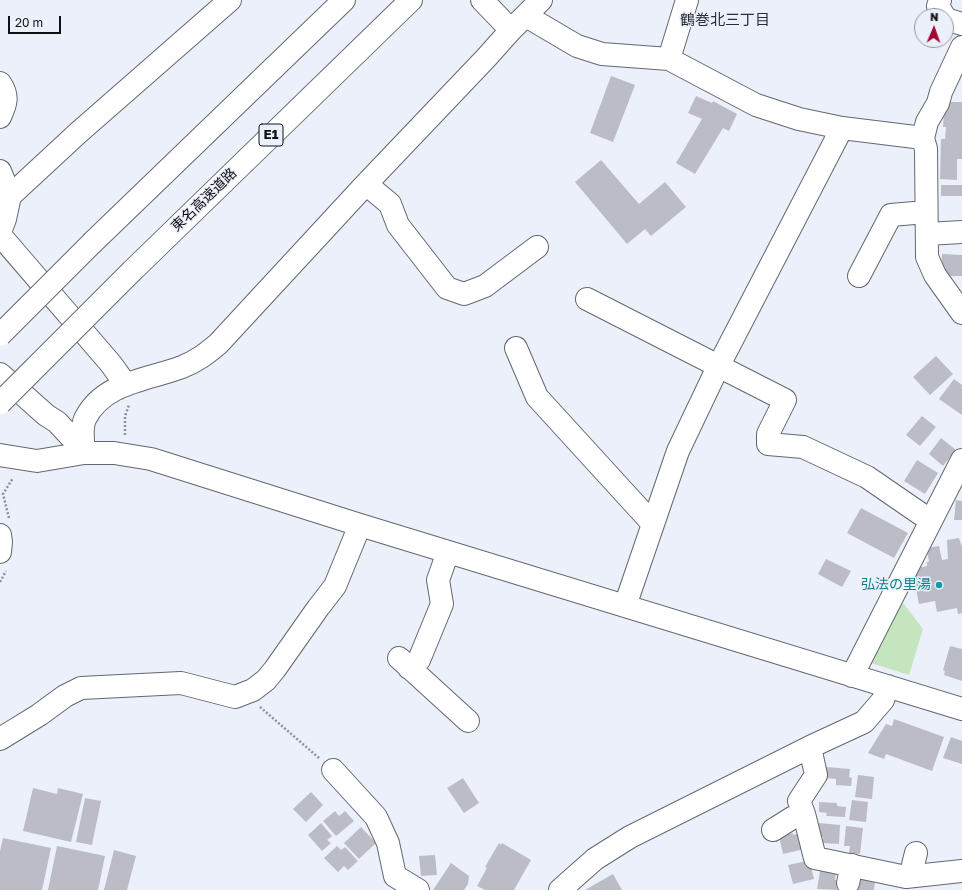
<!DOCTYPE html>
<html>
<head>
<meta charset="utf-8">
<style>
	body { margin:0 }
	#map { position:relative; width:962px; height:890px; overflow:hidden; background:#ecf0fa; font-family:"Golos Text",sans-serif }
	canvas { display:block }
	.north { position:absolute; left:914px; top:8px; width:40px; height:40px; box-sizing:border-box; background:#ecf0fa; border:1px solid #94969e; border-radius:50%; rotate:2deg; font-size:11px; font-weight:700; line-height:16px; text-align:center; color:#0f1014 }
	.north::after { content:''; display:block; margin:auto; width:14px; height:18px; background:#a30531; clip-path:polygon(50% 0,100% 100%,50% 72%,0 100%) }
	.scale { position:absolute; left:8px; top:16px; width:53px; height:18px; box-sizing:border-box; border:2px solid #0f1014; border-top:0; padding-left:5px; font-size:12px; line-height:14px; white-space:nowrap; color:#0f1014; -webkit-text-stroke:3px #ecf0fa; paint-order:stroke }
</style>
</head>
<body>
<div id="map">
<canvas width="962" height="890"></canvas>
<div class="north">N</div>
<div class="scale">20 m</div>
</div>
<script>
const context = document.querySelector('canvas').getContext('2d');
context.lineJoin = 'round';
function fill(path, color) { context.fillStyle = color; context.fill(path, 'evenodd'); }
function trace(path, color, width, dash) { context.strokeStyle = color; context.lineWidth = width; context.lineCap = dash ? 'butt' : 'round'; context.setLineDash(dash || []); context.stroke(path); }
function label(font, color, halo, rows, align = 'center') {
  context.font = font + ' "Golos Text","Noto Sans JP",sans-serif'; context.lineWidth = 3; context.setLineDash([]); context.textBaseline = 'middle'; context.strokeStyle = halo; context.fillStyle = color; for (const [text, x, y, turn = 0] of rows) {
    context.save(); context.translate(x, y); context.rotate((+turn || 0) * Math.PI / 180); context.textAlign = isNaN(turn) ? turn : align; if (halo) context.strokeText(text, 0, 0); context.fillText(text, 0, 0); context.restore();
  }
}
fill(new Path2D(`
	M894,602L904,604L923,629L909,675L871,663Z`), '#c5e5bf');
fill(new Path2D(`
	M611,76L635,85L613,142L590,133Z
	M696,96L712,103L713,101L737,114L729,131L723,128L695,174L676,163L702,119L688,113Z
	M947,102H962V159H957V180L940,179L941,139H945L946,127H943L944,109Z
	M601,160L639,204L665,182L686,207L651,236L645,229L627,244L575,182Z
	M941,185H962V196H941Z
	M942,254L962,255V276H941Z
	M936,356L953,374L930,395L913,377Z
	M954,379L962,385V415L939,399Z
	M922,416L936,427L920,446L906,435Z
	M941,438L956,450L943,466L929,454Z
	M917,460L938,473L925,494L904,481Z
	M956,500L962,501V520H954Z
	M861,508L908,533L894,558L847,533Z
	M959,538L962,547V613L958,614L957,608L937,612L935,601L919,604L912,569L927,566V562H929L927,548L939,546L942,560L948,559L947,540Z
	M826,559L851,571L842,587L818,574Z
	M950,646L962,649V681L944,675L945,671L943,670Z
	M894,719L944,737L932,771L886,754L884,759L868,753L886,724L892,726Z
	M951,737L962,741V764L943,758Z
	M826,767L850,769L849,777L852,778L851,786L836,785V779L825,778Z
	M858,775L874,777L872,799L855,797Z
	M463,778L479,803L464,813L447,788Z
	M33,788L57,794L58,788L83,794L71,842L23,831Z
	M311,792L323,805L306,822L293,809Z
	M85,798L101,801L92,845L76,842Z
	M852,800L868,802L866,822L849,820Z
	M819,802L837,803V806L846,807L845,817L826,816L827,813L819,812Z
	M335,811L339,816L345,811L354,821L336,836L323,821Z
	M321,823L332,836L327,840L331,843L322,851L308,835Z
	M819,823L840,825L839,844L823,843V837H817Z
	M846,826L863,828L860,854L849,853L850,846H844Z
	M361,827L376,843L359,859L344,843Z
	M793,833V835L801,833L805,849L783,854L779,836Z
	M3,838L51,848L42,890H0V851Z
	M499,843L501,845L502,843L531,860L514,890H485L477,886L487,868L485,867Z
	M57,846L105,856L98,890H48Z
	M337,846L341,850L345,847L358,861L348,870L344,866L338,872L324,858Z
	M114,850L136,856L127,890H104Z
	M435,855L437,875L421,876L419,856Z
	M807,861L809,868L811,867L814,879L793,884L788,865Z
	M451,863L469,876L468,884L464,890H433Z
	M820,871L836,874L835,880H839L837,890L817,889Z
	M613,874L622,890H585Z
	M856,878L875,881L874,890H854Z`), '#bcbcc6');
const minor = new Path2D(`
	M482,0L511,30
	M940,0L938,6L944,16
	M526,16L577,46L602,54L669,59L756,105L799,119L842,128L923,138
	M946,19L962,24
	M962,47L941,92L938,103L927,122L923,138L926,149L927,257L935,275L962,313
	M669,59L687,0
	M0,83C9,96 6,104 0,117
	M0,171L10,196L5,219L0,232
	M366,184L390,204L398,225L447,288L464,294L485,286L537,247
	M10,196L78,133L230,0
	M927,234L962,232
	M0,235L111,364L126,385
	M859,276L891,215L926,212
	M587,299L785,400L768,434V444L803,447L867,477L931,521
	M516,348L537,397L653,524
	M0,374L46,415L57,422L70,436
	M84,453C83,443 81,428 85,419C103,382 148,380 182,367C197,361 206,354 218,344L366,184L486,58L511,30L541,0
	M0,455L37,461L84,453H114L151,459L360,525L962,709
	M0,535L1,542L0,552
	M625,606L678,451L718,367L842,128
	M399,658L468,721
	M409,668L419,660L442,604L438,580L448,552
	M852,676L962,460
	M0,739L39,715L65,696L81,688L181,683L235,697L253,690L266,680L275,669L318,608L335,586L360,525
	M810,747L816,775L799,801L804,814L815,858L906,877L962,871
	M333,770L376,817L388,843L395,876L418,890
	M773,830L792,818L804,814
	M915,876L913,865L916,853
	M848,883L852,865
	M560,890L595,859L630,837L810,747L864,722L883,700L888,686`);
const highway = new Path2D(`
	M93,242L344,0
	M132,271L411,0`);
trace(minor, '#63676f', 24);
trace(highway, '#63676f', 24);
trace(new Path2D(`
	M125,435V416L129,405
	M9,518L3,494L13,478
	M0,582L6,571
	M260,707L319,758`), '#8d9097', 2.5, [2, 2]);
trace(minor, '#fff', 22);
trace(highway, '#fff', 22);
const highwayBridge = new Path2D(`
	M0,335L93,242
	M0,403L132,271`);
trace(highwayBridge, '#63676f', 24, []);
trace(highwayBridge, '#fff', 22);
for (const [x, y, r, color] of [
	[939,585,4,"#0f9aa8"]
]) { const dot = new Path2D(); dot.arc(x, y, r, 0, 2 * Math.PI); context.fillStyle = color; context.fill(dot); trace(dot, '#ecf0fa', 1.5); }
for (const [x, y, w] of [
	[271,135,24]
]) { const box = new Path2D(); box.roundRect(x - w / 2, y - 11, w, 22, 3); context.fillStyle = '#ecf0fa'; context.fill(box); trace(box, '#0f1014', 1); }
label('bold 13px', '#0f1014', null, [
	["E1",271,135]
]);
label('14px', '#0f1014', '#ecf0fa', [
	["東名高速道路",204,200,-44]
]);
label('14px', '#0d838f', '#ecf0fa', [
	["弘法の里湯",931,585]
], 'right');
label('15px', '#2b2e36', '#ecf0fa', [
	["鶴巻北三丁目",725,20]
]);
</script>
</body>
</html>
